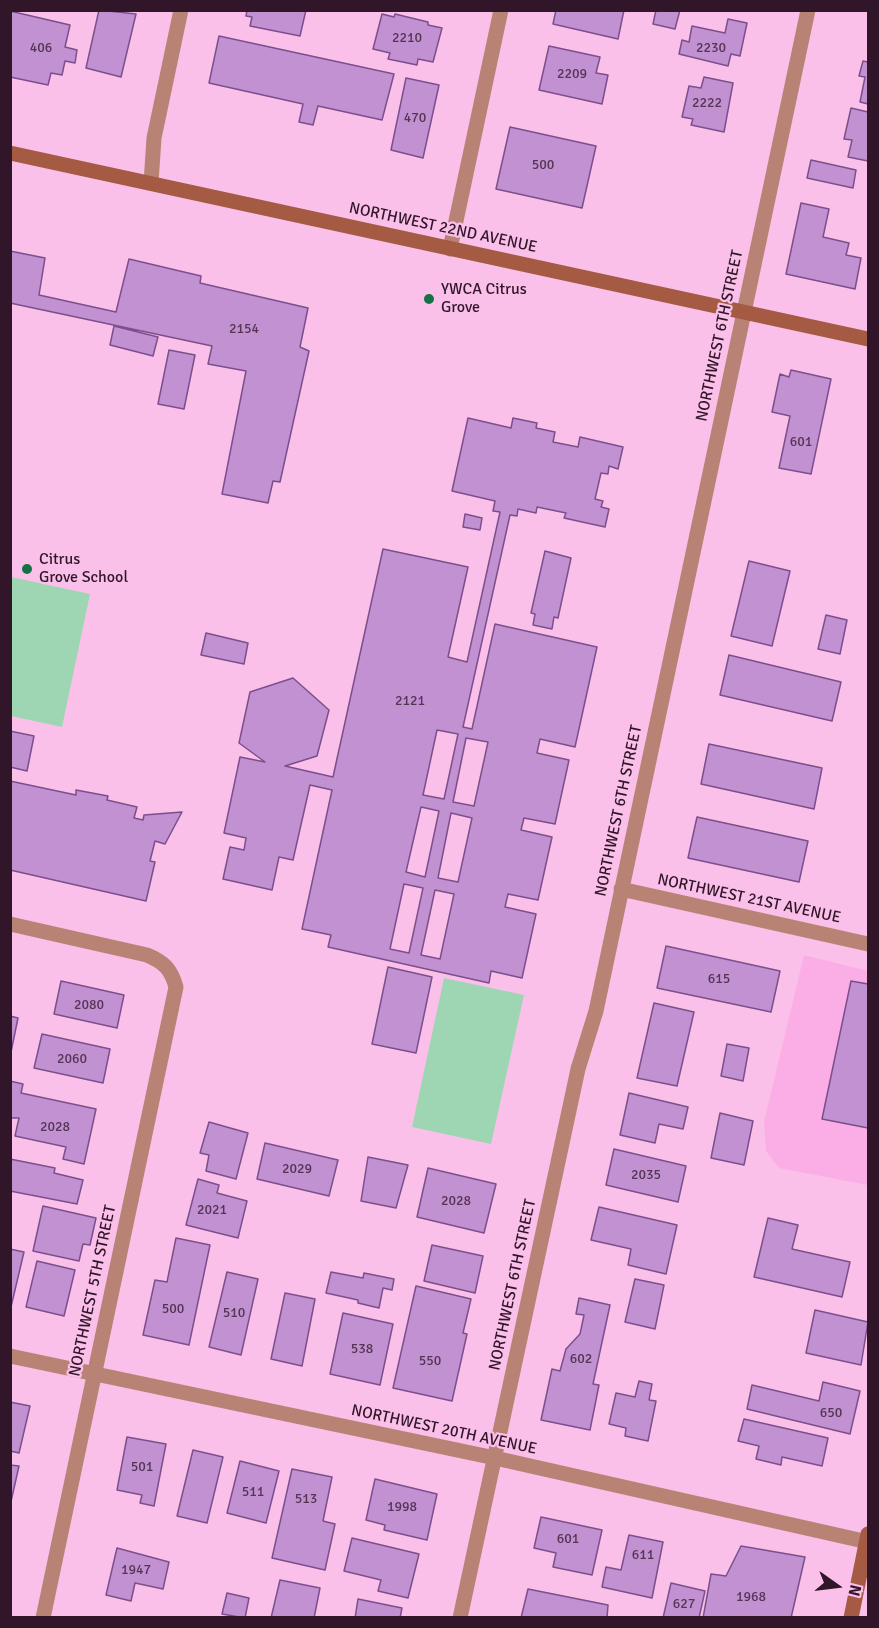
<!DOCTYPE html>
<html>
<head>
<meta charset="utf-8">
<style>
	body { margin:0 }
	#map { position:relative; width:879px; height:1628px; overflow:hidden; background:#fac0e9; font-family:Signika,sans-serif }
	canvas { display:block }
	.frame { position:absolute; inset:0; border:12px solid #31162a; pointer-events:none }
	.north { position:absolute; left:807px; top:1556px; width:60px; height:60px; -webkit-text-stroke:4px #fac0e9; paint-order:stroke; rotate:104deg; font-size:16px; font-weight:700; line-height:24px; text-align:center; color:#31162a }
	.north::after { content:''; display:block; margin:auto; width:21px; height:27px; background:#31162a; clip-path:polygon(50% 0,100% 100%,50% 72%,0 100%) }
</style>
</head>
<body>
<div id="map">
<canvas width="879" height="1628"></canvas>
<div class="frame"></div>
<div class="north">N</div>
</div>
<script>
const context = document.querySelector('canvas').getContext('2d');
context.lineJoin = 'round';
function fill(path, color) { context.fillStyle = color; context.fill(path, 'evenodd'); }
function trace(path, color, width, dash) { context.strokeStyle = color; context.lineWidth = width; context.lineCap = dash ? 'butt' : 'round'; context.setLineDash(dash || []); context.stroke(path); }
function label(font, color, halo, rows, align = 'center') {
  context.font = font + ' Signika,sans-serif'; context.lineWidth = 4.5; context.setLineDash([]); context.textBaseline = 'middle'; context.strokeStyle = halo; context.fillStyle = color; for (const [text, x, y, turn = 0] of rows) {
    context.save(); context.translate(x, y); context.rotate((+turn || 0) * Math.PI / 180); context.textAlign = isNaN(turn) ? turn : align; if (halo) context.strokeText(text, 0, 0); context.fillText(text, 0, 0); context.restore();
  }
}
fill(new Path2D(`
	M804,955L868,971V1185L779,1168L766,1151L764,1122Z`), '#fbade6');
fill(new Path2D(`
	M11,577L90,594L62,727L11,716Z
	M444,978L524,995L491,1144L412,1127Z`), '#9ed6b3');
const building = new Path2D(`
	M99,10L136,14L121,77L86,68Z
	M247,10H306L300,36L250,26L252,17L246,16Z
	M556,10H624L618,39L553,24Z
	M656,10H680L675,29L653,24Z
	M10,11L70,25L65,47L77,50L75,63L65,61L62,75L51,73L48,85L10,77Z
	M382,14L394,17L395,14L428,22V25L442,28L433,62L418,59L417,65L388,59L390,53L373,49Z
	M728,19L747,23L740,56L731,54L728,66L679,54L682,40L689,42L692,26L725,33Z
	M219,36L394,74L382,120L318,106L313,125L299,122L303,104L209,83Z
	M549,46L600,57L596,73L608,75L602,104L539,90Z
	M863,61L868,62V104L860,102L865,77L859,76Z
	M704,77L733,83L724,132L691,125L693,119L682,117L689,86L701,88Z
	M406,78L439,85L423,158L391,150Z
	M851,108L868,112V161L848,157L852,140L844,139Z
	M510,127L596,146L582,208L496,189Z
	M811,160L856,170L853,188L807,178Z
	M801,203L829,209L823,237L849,243L846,255L861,258L855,289L786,274Z
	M10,251L45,258L39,295L116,312L129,259L201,276L200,283L308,308L300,347L309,351L280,482L273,481L268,503L222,494L246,371L208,364L212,346L10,303Z
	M114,326L158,337L153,356L110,345Z
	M169,350L195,355L184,409L158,404Z
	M791,370L831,379L811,474L779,468L790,416L772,412L780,374L789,377Z
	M468,418L511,428L513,418L537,423L536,428L555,432L553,442L578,447L580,437L623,447L618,469L609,466L608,474L601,473L595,499L603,501L601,507L609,509L605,527L564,518L566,513L537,507L536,513L518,509L517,516L510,515L463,727L472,729L495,624L597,647L575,747L540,739L537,753L569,760L555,824L524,818L521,830L552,837L538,900L508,894L505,907L536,914L522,978L491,971L489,983L328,947L331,935L302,929L332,790L310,785L293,860L279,857L272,890L223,879L230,847L244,850L246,838L224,833L240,757L265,762L239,743L250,692L293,678L329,710L317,756L285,766L333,777L383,549L468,567L448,657L467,662L500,512L493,511L495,501L452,491ZM437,730L458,734L444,799L423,795ZM466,738L488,742L474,806L453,802ZM421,807L439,811L425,877L406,872ZM451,813L472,818L458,882L438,878ZM404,884L423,888L409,953L390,949ZM435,890L454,894L440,959L421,955Z
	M465,514L482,518L480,530L463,527Z
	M545,551L571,558L558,618L554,617L552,629L533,625L535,614L531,613Z
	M749,561L790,571L772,646L731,636Z
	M826,615L847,620L840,654L818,649Z
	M206,633L248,643L244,664L201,655Z
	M729,655L841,682L832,721L720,695Z
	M10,731L34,736L27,771L10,767Z
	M709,744L822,768L814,809L701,784Z
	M10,781L76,795V790L108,796L107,800L137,807L134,818L143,820L144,815L182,812L165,844L155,841L150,861L155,862L146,901L10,870Z
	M697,817L808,841L799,882L688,858Z
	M666,946L780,971L771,1012L657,988Z
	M388,967L432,977L416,1053L372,1044Z
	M61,981L124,995L117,1028L54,1014Z
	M851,981L868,984V1128L822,1119Z
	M654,1003L694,1012L677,1086L637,1078Z
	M10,1016L18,1018L10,1057Z
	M42,1034L110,1049L103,1083L34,1068Z
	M727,1044L749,1048L743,1081L721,1076Z
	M10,1081L23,1084L21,1093L96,1109L84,1164L63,1159L66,1147L15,1136L19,1118H10Z
	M629,1093L688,1107L683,1129L659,1124L655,1143L620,1135Z
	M720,1113L753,1121L744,1165L711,1158Z
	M209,1122L248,1133L236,1179L206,1171L209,1155L200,1153Z
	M265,1143L338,1160L329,1196L257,1179Z
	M614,1149L686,1166L678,1202L606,1185Z
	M368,1157L408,1165L396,1208L361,1201Z
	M10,1159L55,1168L54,1173L83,1180L77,1204L10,1191Z
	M428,1168L496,1184L484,1233L417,1217Z
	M198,1179L219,1185L217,1193L247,1201L238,1238L186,1225Z
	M43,1206L96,1218L90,1245L83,1244L79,1261L33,1251Z
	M599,1207L677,1225L666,1274L628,1265L631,1249L591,1240Z
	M768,1218L798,1225L792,1249L850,1262L842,1297L754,1277Z
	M176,1238L210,1245L189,1345L143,1335L155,1280L167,1282Z
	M432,1245L483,1256L475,1293L424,1281Z
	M10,1249L24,1252L10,1311Z
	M37,1261L75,1270L64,1316L26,1307Z
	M227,1272L258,1279L241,1355L209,1347Z
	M331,1272L363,1278L364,1273L394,1279L392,1290L383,1288L379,1308L358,1303V1300L326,1293Z
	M635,1279L664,1285L655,1329L625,1322Z
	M416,1286L471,1299L463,1333L467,1334L452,1401L393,1388Z
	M285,1293L315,1299L302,1366L271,1359Z
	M579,1298L610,1305L593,1384L599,1385L590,1430L541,1420L552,1369L560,1371L566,1349L580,1334L584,1315L576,1314Z
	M815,1310L868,1322L861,1365L806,1353Z
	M343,1313L393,1324L380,1385L330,1374Z
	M639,1381L652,1384L649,1400L656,1401L648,1441L625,1436L626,1428L609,1424L616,1393L635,1397Z
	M823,1382L860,1391L850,1434L747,1409L752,1385L819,1401Z
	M10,1402L30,1406L19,1453L10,1451Z
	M744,1419L828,1438L822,1466L782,1457L781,1465L756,1459L759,1446L738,1441Z
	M127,1437L166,1444L154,1506L140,1503L142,1495L117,1490Z
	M193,1450L223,1457L207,1523L177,1516Z
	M240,1461L279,1471L266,1523L227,1513Z
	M10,1465L19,1466L10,1506Z
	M292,1469L332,1477L323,1521L335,1524L325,1570L272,1558Z
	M375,1479L437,1494L427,1540L384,1530L385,1525L366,1520Z
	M541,1517L602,1530L592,1575L553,1567L556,1553L534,1548Z
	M629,1535L663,1542L652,1598L602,1587L606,1567L621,1570Z
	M352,1538L419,1554L408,1598L378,1591L381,1580L344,1571Z
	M741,1546L805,1557L791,1618H703L711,1574L726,1576Z
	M117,1548L169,1562L163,1589L135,1583L131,1601L106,1595Z
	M280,1580L320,1588L314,1618H271Z
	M671,1583L705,1591L699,1618H663Z
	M528,1589L608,1605L607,1618H521Z
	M227,1593L249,1598L245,1618L222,1614Z
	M358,1599L402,1608L400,1618H355Z`);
fill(building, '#c191d2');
trace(building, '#7c4f8c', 1.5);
trace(new Path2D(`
	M151,183L154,138L181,10
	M450,249L501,10
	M621,889L868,944
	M10,924L147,955C164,962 171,969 176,987L43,1618
	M10,1356L495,1458L868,1542
	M460,1618L578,1069L596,1011L808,10`), '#b88374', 15);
trace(new Path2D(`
	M10,153L868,339
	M851,1618L868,1534`), '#a55a44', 15);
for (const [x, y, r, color] of [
	[429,299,6,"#147146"],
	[27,569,6,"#147146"]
]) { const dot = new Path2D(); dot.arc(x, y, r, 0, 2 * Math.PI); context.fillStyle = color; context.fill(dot); trace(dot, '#fac0e9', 2); }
label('14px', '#553554', null, [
	["2210",407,38],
	["406",41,48],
	["2230",711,48],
	["2209",572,74],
	["2222",707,103],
	["470",415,118],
	["500",543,165],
	["2154",244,329],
	["601",801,442],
	["2121",410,701],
	["615",719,979],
	["2080",89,1005],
	["2060",72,1059],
	["2028",55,1127],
	["2029",297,1169],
	["2035",646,1175],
	["2028",456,1201],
	["2021",212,1210],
	["500",173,1309],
	["510",234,1313],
	["538",362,1349],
	["602",581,1359],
	["550",430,1361],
	["650",831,1413],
	["501",142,1467],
	["511",253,1492],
	["513",306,1499],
	["1998",402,1507],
	["601",568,1539],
	["611",643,1555],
	["1947",136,1570],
	["1968",751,1597],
	["627",684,1604]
]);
label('16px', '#31162a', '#fac0e9', [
	["NORTHWEST 22ND AVENUE",443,228,12],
	["NORTHWEST 6TH STREET",720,336,-78],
	["NORTHWEST 6TH STREET",619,811,-78],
	["NORTHWEST 21ST AVENUE",749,899,12],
	["NORTHWEST 6TH STREET",513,1285,-78],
	["NORTHWEST 5TH STREET",93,1291,-78],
	["NORTHWEST 20TH AVENUE",444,1430,12]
]);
label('16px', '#31162a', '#fac0e9', [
	["YWCA Citrus",441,290],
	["Grove",441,308],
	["Citrus",39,560],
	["Grove School",39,578]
], 'left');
</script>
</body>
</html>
